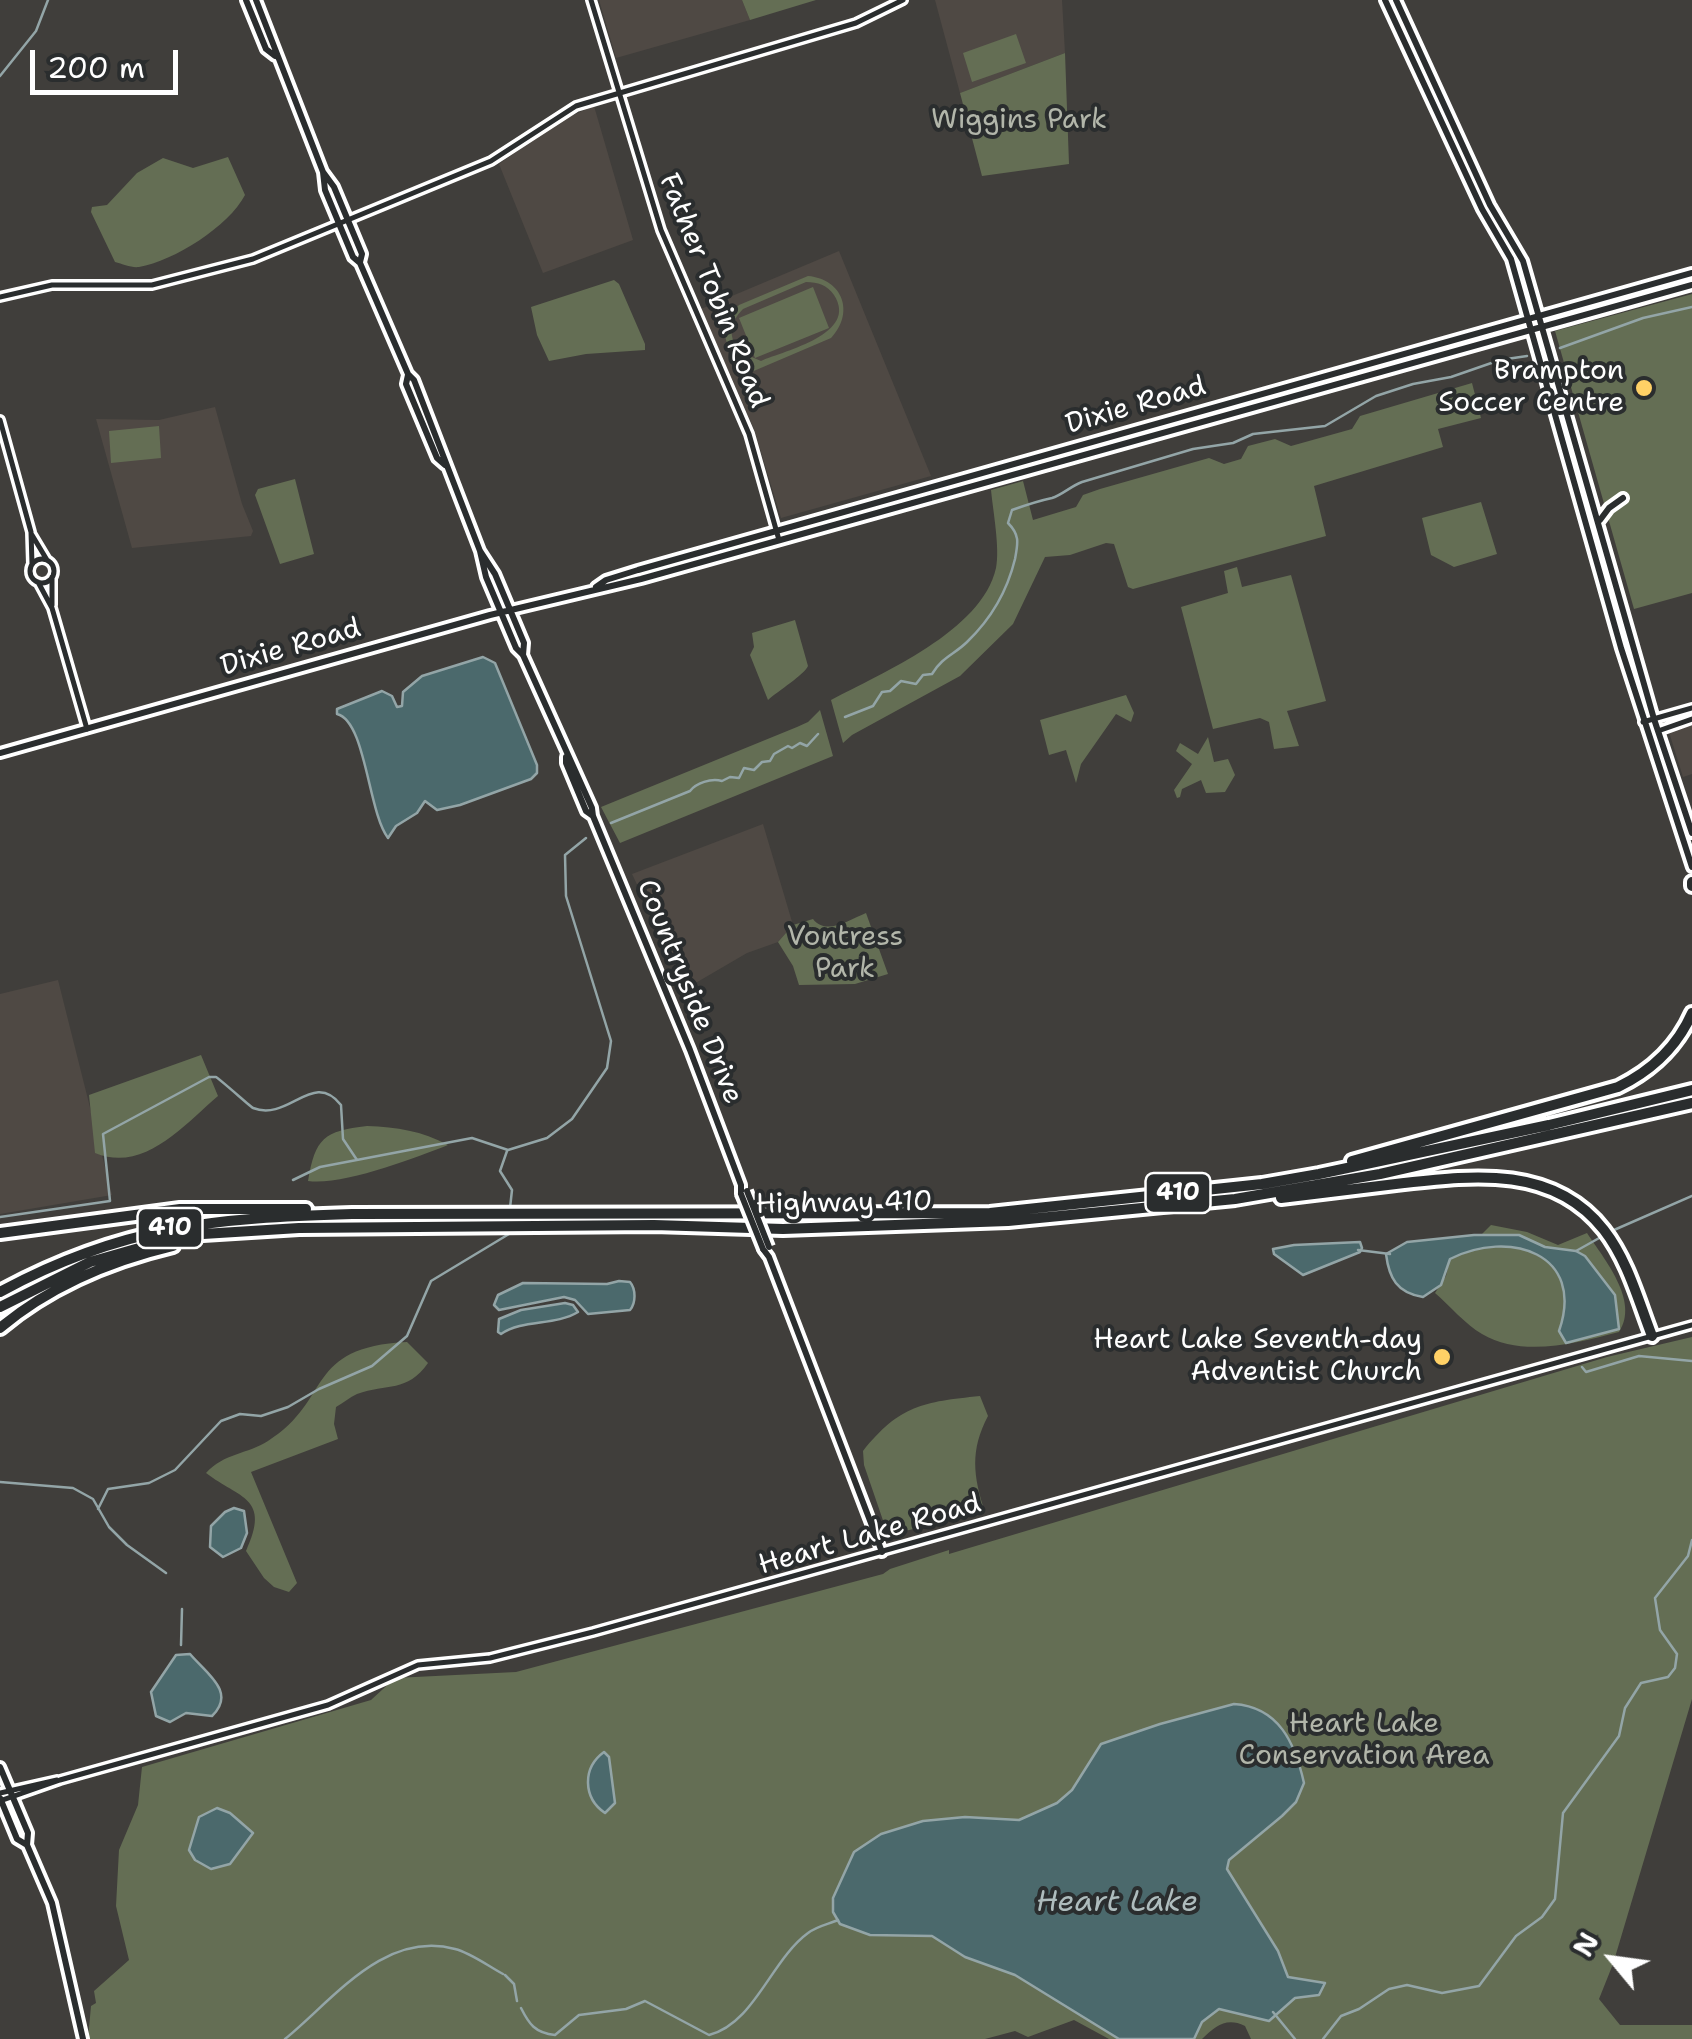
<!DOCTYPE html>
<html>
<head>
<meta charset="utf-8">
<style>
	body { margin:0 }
	#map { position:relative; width:1692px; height:2039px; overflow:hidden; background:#403e3b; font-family:"Shantell Sans",sans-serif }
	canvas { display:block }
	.north { position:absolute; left:1562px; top:1909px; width:100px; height:100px; -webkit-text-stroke:8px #2a2d2e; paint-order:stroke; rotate:299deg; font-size:28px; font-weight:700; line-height:40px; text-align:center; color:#fff }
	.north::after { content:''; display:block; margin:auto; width:35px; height:45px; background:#fff; clip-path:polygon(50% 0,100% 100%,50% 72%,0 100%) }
	.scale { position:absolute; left:30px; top:50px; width:148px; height:45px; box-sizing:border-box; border:5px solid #fff; border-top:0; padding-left:12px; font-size:30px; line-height:35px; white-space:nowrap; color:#fff; -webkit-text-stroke:8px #2a2d2e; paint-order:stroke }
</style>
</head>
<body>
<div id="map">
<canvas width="1692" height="2039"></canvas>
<div class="north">N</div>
<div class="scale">200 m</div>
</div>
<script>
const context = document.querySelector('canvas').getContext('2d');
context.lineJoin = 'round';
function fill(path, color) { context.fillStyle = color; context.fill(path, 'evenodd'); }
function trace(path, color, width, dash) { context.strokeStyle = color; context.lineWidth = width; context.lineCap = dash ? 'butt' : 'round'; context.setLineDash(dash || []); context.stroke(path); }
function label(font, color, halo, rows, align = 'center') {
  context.font = font + ' "Shantell Sans",sans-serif'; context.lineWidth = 8; context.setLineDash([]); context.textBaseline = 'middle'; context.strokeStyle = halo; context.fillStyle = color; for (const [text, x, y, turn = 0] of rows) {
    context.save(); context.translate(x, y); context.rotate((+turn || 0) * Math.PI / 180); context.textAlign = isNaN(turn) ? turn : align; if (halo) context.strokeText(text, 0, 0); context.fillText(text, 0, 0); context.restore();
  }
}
fill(new Path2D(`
	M599,0H742L750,20L616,58Z
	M935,0H1062L1065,53L960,93Z
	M594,106L633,240L543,273L499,164L559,121Z
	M839,251L931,476L781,518L754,429L701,309Z
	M215,407L242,504L253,531L251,536L132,548L96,419L159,420Z
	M1692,725V774L1683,777L1669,732Z
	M763,824L793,925L778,942L747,953L687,988L632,874Z
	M58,980L112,1195L0,1214V994Z`), '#4f4944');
fill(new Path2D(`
	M742,0H816L750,20Z
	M1016,34L1026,63L972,82L963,53Z
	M1065,53L1069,164L982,176L960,93Z
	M228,157L245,195C229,226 174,261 139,267C131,268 123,264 115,262L91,212L92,207L107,205L137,173L163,158L193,168Z
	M808,276C843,279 855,313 831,338L742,376L739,370L747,366C724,350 715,326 739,305ZM806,282C818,282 827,285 834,295C859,334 786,350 761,361L740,352C728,337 729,323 743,309Z
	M614,280L619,284L645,344V350L586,354L549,361L537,335L531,307Z
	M813,287L829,328L755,358L739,318Z
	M1692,294V593L1634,609L1555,331Z
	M1472,383L1481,418L1438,429L1443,447L1314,486L1326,536L1133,589L1128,587L1114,544L1106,543L1070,555L1045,557L1013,624L960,676L852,735L843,743L831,700C882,673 982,631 996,568C1000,548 993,511 991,490L1023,481L1033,520L1076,507L1083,495L1100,489L1209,458L1224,464L1241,459L1248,446L1275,439L1291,446L1352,429L1360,416Z
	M159,426L161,458L111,463L109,431Z
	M295,479L314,554L280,564L255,495L258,489Z
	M1481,502L1497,554L1454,567L1431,555L1422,518Z
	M1237,567L1242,587L1291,575L1326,701L1287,711L1299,746L1274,749L1269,722L1260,718L1213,729L1181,607L1228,593L1224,571Z
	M795,620L808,666C804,675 778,691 768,700L750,655L754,647L752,633Z
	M1126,695L1134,713L1131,722L1116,714L1081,764L1076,783L1066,750L1049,755L1040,720Z
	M820,710L833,756L620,843L601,807L797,727L808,722Z
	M1208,737L1214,762L1228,759L1235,775L1225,792L1206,793L1201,780L1182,789L1180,797L1177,798L1174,790L1192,764L1176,751L1180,743L1198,754Z
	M866,913L888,974L855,984L799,985L793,966L778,942L793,925L813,919C826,936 849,920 866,913Z
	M201,1055L218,1096C183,1126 144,1173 95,1153L89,1095Z
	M367,1126C397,1127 422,1131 448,1145C415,1158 342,1186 308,1181C315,1138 324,1131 367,1126Z
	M1491,1225L1527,1232L1558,1245L1587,1233C1604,1259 1640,1301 1619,1332C1576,1343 1523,1358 1482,1334C1465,1324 1450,1306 1435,1293L1446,1276L1450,1259L1465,1251Z
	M1692,1337V1699L1613,1964L1599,1999L1620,2025H1692V2039H1251L1245,2026C1226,2017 1216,2026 1202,2039H1109L1074,2020L1028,2037L1015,2031L985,2039H88L91,2006L96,2003L94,1991L129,1960L116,1906L119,1850L138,1805L142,1767L371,1700L395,1678L516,1672L883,1574L890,1569L949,1550V1554L1607,1357Z
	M407,1342L428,1363C407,1393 387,1383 357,1394C350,1397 343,1403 336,1407L334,1424L338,1439L251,1472L297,1583L289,1592L274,1587L264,1578L246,1551C271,1497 240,1499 206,1473C224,1453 248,1454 268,1441C333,1400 304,1347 407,1342Z
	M980,1396L988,1416C970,1450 973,1476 985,1512L888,1535L864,1465L863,1451C900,1405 923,1402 980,1396Z`), '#646e54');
const water = new Path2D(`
	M483,657L495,663L537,765V773L531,779L460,805L437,810L425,801L417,813L396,826L388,838C368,812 366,721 337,714V709L382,691L392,696L397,707L402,706L403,692L422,676Z
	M1474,1235H1519L1545,1247L1576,1251L1585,1256L1615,1295L1619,1329L1566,1343L1559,1331C1586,1253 1509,1229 1450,1259L1441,1285L1423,1297C1397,1293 1389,1278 1386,1254L1407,1242Z
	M1360,1242L1362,1248L1360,1252L1303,1275L1274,1254L1273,1249L1294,1245Z
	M619,1281L630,1282C636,1289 636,1303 630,1310L588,1314L575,1300L564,1297L499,1310L494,1305L498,1295L523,1283L607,1284Z
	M565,1303L573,1305L578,1312C555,1326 523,1319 501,1334L498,1332L499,1319L521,1310Z
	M234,1508L244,1511L247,1533L241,1548L223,1557L210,1547L211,1526L225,1512Z
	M190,1654C206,1673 237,1692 212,1716L186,1713L170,1722L156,1716L151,1692L176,1655Z
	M1234,1704C1279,1707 1295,1743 1304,1783L1296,1802L1282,1816L1229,1860L1227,1869L1278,1951L1288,1977L1325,1983L1319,1995L1295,1998L1269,2021L1219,2009L1202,2022L1194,2039H1119L1015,1975L965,1957L932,1936L870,1935L840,1924L833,1912V1898L854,1852L881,1834L923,1821L965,1817L1019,1820L1057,1803L1072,1790L1101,1744L1160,1724Z
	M604,1752L609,1757L615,1803L605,1813C583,1798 582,1768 604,1752Z
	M217,1808L230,1813L253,1833L230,1864L211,1869L195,1860L189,1850L199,1817Z`);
fill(water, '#4b696c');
trace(water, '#93a5a7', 2.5);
trace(new Path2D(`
	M0,76L36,31L48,0
	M1560,348L1643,318L1692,307
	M845,717L873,706L882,692L890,691L901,681L916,684L923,675L932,674C942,657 955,654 967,642C992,618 1007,592 1015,559C1018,543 1020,535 1008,523L1012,510C1026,505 1038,501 1052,498C1062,495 1071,486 1082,482L1193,449L1233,443L1253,434L1325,426L1376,396L1413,384L1451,377L1500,360L1527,356
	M611,823L690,791C696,783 711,778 722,781L730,777L739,778L744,768L754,770L762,762L770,761L774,754L788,746L792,748L800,743L807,746L818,734
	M507,1151L500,1171L512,1190L510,1208
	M293,1180L320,1167L472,1138L508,1150L547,1138L572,1119L607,1068L611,1041L566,896L565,855L586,838
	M0,1217L110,1201L103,1134L209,1077H216C222,1081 251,1107 253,1108C289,1122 313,1069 341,1105L343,1139L357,1160
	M1614,1230L1692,1196
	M1358,1250L1390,1254
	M1576,1251L1601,1237
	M1582,1367L1586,1372L1639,1356L1692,1361
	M0,1482L73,1488L93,1499L109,1527L127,1545L166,1573
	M98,1509L108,1489L149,1483L175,1470L221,1421L240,1414L261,1416L288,1407L319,1389L372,1366L407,1336L431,1281L509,1234
	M181,1645L182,1609
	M505,1975L514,1984L517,2001
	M521,2008C529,2024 535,2033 555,2035L579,2015L626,2009L645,2001L709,2035C754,2024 771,1960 808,1933C817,1926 829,1924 838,1920
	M1273,2012L1295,2039
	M285,2039C333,2000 384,1930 455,1949C471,1953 488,1966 503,1974
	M1323,2039L1341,2016L1359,2009L1389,1989L1407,1985L1442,1993L1479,1986L1516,1936L1542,1917L1555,1899L1563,1813L1619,1736L1625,1708L1641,1683L1668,1677L1675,1668L1677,1654L1660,1630L1655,1598L1688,1556L1692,1540`), '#93a5a7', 2.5);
const tertiary = new Path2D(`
	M591,0L661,230L749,434L779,540
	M0,297L52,285H152L253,259L491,161L576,106L856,23L903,0
	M0,420L31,532L32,564
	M32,535L47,560
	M30 571a12 12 0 1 1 24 0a12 12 0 1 1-24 0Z
	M52,577V605
	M38,582L52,608L87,729
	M1643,722L1692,708
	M1658,731L1692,719
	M0,1793L57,1780
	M0,1801L60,1780L328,1705L418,1665L490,1658L593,1632L1692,1325`);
const secondary = new Path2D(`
	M246,0L266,49L275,56
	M256,0L323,172L334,187L362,254L360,262
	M1385,0L1482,209L1511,259L1621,648L1692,867
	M1396,0L1490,205L1523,261L1654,719L1692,833
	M323,172L325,190L353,257L360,263L408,374L414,380L480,551L495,574L524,643L523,655
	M408,375L406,384L437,458L445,465
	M1600,520L1609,508L1623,498
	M480,551L486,577L516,648L523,655L592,808L593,816L690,1050L741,1185V1194
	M596,587L606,580L638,570L1692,273
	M0,753L490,615L641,579L1692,285
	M566,757V763L586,811L593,816
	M763,1249L769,1257L882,1552
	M0,1767L28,1833L27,1845L52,1903L83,2039
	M0,1798L17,1839L27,1845`);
const motorway = new Path2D(`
	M1692,882V886
	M1352,1161L1618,1087C1651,1071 1677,1047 1692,1013
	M1281,1198C1322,1193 1363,1188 1404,1183C1475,1175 1554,1166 1604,1230C1628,1261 1638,1300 1652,1336
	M0,1233L180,1209H306
	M0,1292C123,1225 216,1218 352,1214L990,1213L1262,1184L1319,1174L1549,1125L1692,1090
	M0,1307L90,1262L153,1244L203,1234L299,1228L654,1225L783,1229L1008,1221L1235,1199L1380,1174L1692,1103
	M0,1328C50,1286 110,1261 173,1246`);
trace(tertiary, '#fff', 12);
trace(secondary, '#fff', 14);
trace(motorway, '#fff', 18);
trace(tertiary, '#2a2d2e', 5);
trace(secondary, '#2a2d2e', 6);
trace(motorway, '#2a2d2e', 10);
const secondaryBridge = new Path2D(`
	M747,1191L769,1247
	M741,1194L763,1249`);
trace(secondaryBridge, '#fff', 14, []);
trace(secondaryBridge, '#2a2d2e', 6);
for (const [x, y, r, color] of [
	[1644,388,10,"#ffd166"],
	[1442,1357,10,"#ffd166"]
]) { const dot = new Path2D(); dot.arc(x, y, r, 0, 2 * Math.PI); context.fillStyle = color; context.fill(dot); trace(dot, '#2a2d2e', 4); }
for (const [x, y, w] of [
	[1178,1193,65],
	[170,1228,65]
]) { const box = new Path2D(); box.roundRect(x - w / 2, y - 20, w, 40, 8); context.fillStyle = '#2a2d2e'; context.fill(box); trace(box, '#fff', 2.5); }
label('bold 25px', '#fff', null, [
	["410",1178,1193],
	["410",170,1228]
]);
label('28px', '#b2b6aa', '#2a2d2e', [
	["Wiggins Park",1019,121],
	["Vontress",845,938],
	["Park",845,970],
	["Heart Lake",1364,1725],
	["Conservation Area",1364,1757]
]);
label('28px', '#fff', '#2a2d2e', [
	["Father Tobin Road",713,291,68],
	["Dixie Road",1136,406,-16],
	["Dixie Road",291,648,-16],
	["Countryside Drive",689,992,68],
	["Highway 410",844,1204,-1],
	["Heart Lake Road",870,1535,-16]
]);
label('28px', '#fff', '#2a2d2e', [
	["Brampton",1624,372],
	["Soccer Centre",1624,404],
	["Heart Lake Seventh-day",1422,1341],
	["Adventist Church",1422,1373]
], 'right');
label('italic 30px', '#aebcbd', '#2a2d2e', [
	["Heart Lake",1117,1903]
]);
</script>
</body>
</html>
